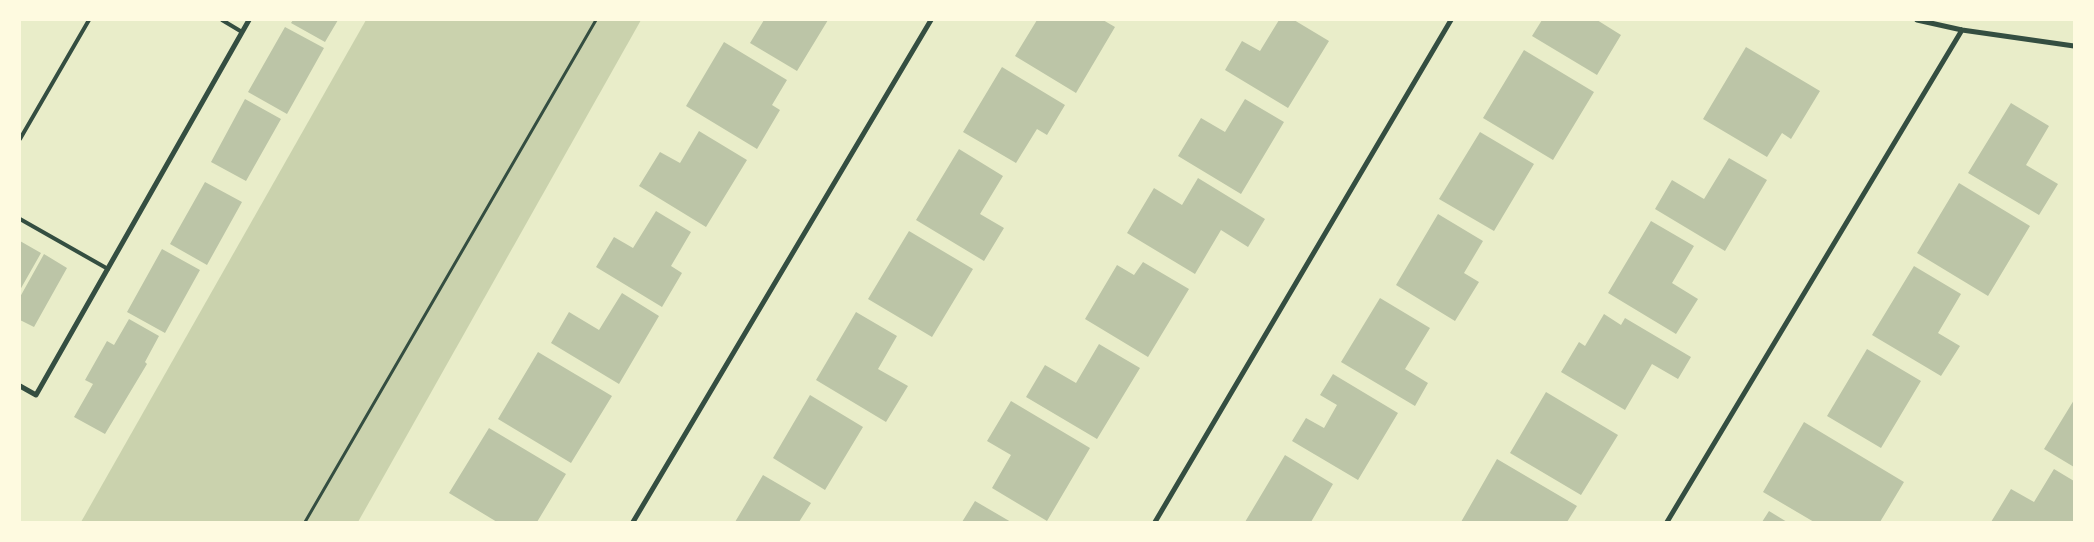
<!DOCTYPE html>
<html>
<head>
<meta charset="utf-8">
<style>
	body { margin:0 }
	#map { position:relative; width:2094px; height:542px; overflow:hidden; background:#e9edc9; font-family:"DM Sans",sans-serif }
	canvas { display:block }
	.frame { position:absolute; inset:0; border:21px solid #fefae0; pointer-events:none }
</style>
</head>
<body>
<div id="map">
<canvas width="2094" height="542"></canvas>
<div class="frame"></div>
</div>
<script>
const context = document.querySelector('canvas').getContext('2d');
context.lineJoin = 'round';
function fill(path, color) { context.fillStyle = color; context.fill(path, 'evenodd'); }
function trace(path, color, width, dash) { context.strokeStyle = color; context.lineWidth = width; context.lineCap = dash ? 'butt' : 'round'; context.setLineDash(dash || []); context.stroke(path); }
fill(new Path2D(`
	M366,20H641L358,522H81Z`), '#cad2ad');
fill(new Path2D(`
	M293,20H338L325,42L291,23Z
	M764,20H828L797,71L750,43Z
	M1037,20H1103L1115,27L1076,93L1015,56Z
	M1279,20H1294L1329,41L1288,108L1225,70L1242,41L1260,51Z
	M1542,20H1597L1621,35L1597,75L1532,36Z
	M285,27L324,48L287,114L248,92Z
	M724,42L787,80L772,105L780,110L757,149L686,106Z
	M1746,47L1820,91L1791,139L1782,133L1767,157L1703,119Z
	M1524,50L1594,92L1553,160L1483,118Z
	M1002,67L1065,105L1047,135L1037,129L1016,163L963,132Z
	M245,99L281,119L246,181L211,162Z
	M1245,99L1284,122L1241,194L1178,156L1201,118L1225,132Z
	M2011,103L2049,126L2026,165L2058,184L2039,215L1968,173Z
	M699,131L747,160L706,227L639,186L660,152L680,163Z
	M1480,132L1534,164L1494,231L1439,199Z
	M959,149L1003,176L980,214L1004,228L984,261L916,220Z
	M1729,158L1767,180L1725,251L1655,209L1672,180L1704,199Z
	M1198,178L1265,219L1248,247L1221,230L1195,274L1127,233L1154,188L1182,205Z
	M205,182L242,202L207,265L170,244Z
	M1959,183L2030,226L1988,296L1917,253Z
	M656,211L691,232L671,266L682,273L662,307L596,267L614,237L633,248Z
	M1438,214L1483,241L1464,273L1479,282L1455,321L1396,285Z
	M1651,221L1694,246L1672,283L1698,299L1676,334L1608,293Z
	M909,231L973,269L932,337L868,299Z
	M20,241L41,253L20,290Z
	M162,249L200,270L165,333L127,312Z
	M44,254L67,268L34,327L20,320V297Z
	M1143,262L1189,289L1148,357L1085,319L1117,265L1134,275Z
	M1914,266L1961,294L1938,333L1960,346L1941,376L1872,335Z
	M622,293L659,316L619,384L551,343L569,312L599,330Z
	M1380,298L1430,328L1405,369L1428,383L1415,406L1341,362Z
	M856,312L897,336L878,369L908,386L886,422L816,380Z
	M1604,314L1621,325L1625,318L1691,357L1678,379L1652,364L1625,410L1561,372L1579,342L1585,346Z
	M129,319L159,336L145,362L147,364L105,434L74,417L93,384L85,380L107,341L114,345Z
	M1099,344L1140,368L1097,439L1026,397L1045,365L1076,383Z
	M1867,349L1921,381L1881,448L1827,416Z
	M538,352L612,396L571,463L498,419Z
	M1333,374L1398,413L1358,480L1292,441L1306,418L1324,428L1337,405L1320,395Z
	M1546,392L1618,435L1581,495L1510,453Z
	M810,395L863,427L825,490L773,458Z
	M2074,400V467L2044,449Z
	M1011,401L1090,448L1047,521L992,488L1011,455L987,441Z
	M1804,422L1904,482L1880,522H1814L1763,492Z
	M489,428L566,474L537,522H497L449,493Z
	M1285,455L1333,484L1311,522H1245Z
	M1497,459L1577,506L1567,522H1461Z
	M2054,469L2074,481V522H1991L2011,489L2034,502Z
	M763,475L811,503L799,522H735Z
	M975,501L1011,522H962Z
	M1769,511L1787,522H1762Z`), '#bcc5a7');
trace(new Path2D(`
	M305,522L596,20`), '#344e41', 3);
trace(new Path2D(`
	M222,20L242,32
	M20,139L89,20
	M20,219L108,269`), '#344e41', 4);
trace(new Path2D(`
	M1917,20L1962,30L2074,46
	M20,386L36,395L249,20
	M633,522L931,20
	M1155,522L1451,20
	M1667,522L1962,30`), '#344e41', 5);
</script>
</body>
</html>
